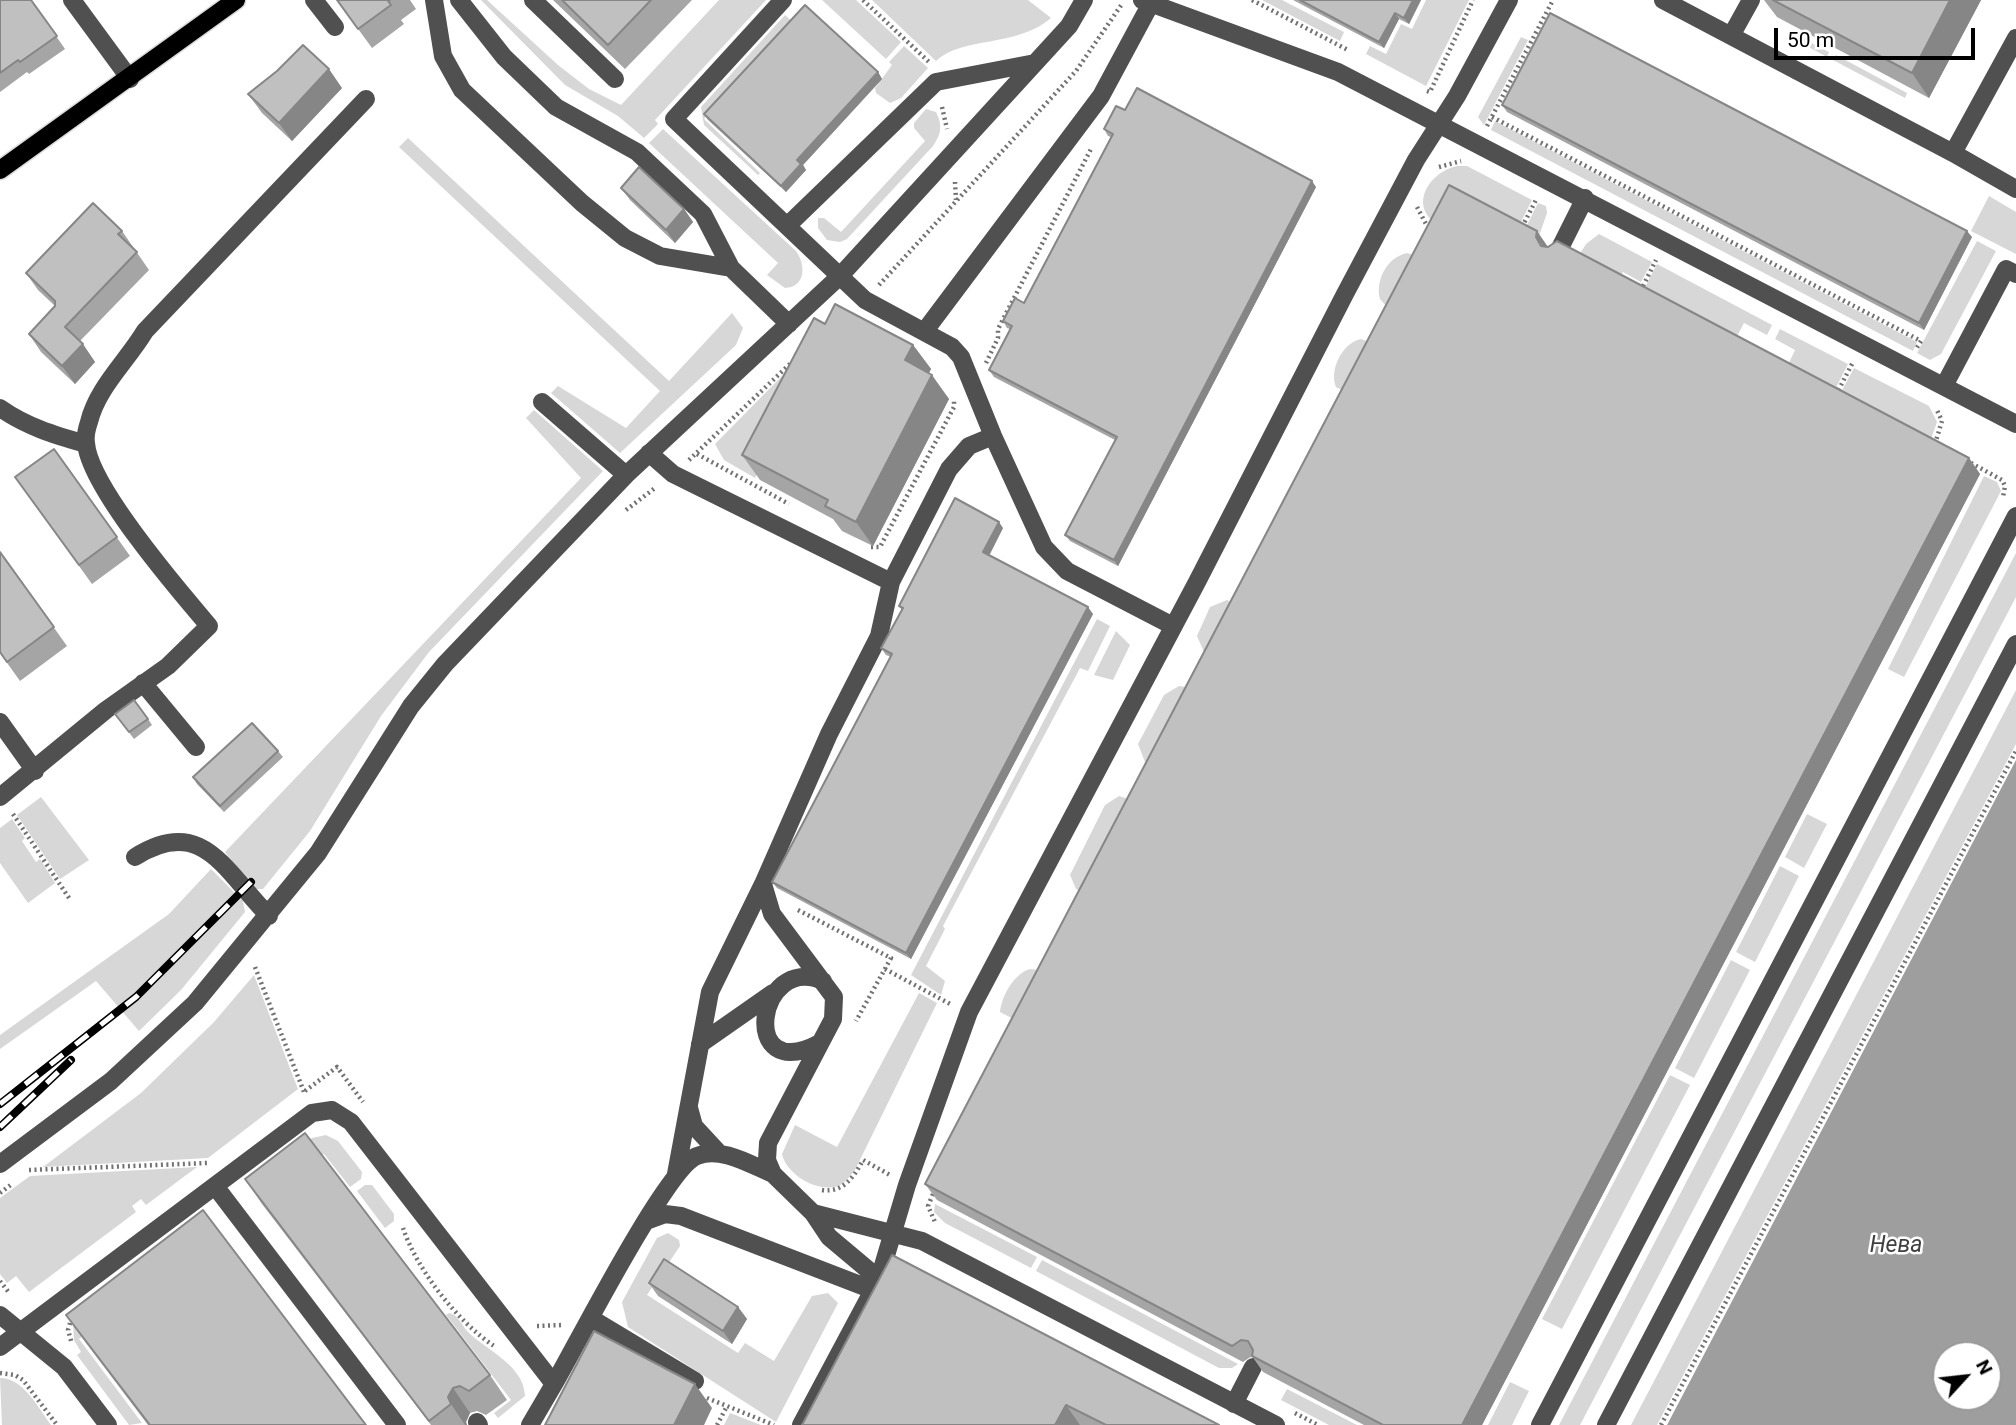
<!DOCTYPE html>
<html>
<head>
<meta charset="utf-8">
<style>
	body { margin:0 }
	#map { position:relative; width:2016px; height:1425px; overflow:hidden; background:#fff; font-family:Roboto,sans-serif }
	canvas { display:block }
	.north { position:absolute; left:1932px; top:1341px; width:70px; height:70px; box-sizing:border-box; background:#fff; border:2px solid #999; border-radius:50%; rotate:63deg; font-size:19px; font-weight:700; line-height:28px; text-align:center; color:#000 }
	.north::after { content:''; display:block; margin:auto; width:24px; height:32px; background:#000; clip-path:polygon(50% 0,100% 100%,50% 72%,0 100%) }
	.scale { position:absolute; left:1774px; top:28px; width:201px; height:32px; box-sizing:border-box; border:4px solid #000; border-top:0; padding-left:9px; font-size:21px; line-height:24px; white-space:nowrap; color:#000; -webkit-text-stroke:5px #fff; paint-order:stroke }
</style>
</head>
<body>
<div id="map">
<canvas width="2016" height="1425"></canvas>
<div class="north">N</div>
<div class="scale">50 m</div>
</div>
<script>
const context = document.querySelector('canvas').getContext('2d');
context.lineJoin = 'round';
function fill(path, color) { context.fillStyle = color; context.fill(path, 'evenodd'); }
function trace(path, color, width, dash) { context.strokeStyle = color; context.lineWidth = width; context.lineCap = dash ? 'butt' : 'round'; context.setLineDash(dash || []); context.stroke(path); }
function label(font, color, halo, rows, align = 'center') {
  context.font = font + ' Roboto,sans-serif'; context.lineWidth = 5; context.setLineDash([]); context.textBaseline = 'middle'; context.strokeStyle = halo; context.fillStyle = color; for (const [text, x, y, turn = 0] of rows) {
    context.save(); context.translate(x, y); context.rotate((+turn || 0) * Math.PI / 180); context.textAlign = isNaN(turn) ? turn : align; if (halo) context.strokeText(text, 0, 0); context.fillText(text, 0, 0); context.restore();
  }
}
fill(new Path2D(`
	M481,0H487L558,65L589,89L621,105L719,0H766L655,120L658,124L644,138L618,116L565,85Z
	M822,0H856L901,42L886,59Z
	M872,0H1028L1051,18C1016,48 962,36 936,61Z
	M1262,0H1282L1344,32L1340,41Z
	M1426,0H1469L1426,86L1366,54L1370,46L1386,54L1401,24L1412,29Z
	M785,15L793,22L704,119L760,173L758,175L704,125L701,107Z
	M1794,34L1829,52L1827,57L1792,38Z
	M1521,37L1528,40L1484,125L1478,117Z
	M904,46L928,68L901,98L890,103L876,93L875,88L892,65L889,62Z
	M1836,55L1907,93L1905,98L1833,60Z
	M926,109L936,112C943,126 941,134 933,146L847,239L840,242L827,240L818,228V218H824L841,232L925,141L914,128V123Z
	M1495,121L1917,342L1913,351L1491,130Z
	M663,129L796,251C806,265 806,287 785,288L767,275L778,263L649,143Z
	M408,138L669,381L732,313L743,328L736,345L620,453L551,393L558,386L626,428L660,391L399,147Z
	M1457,166H1467L1532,200L1519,226L1439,225C1407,207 1429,172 1457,166Z
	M1989,196L2016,212V254L1971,231Z
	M1538,203L1546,206L1547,213L1539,236L1525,229Z
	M1599,234L1652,262L1641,282L1623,272L1619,278L1578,257L1586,244Z
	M1977,241L1996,251L1941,354L1930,360L1917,353Z
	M1407,253L1414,255L1386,306L1380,299C1375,281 1387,257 1407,253Z
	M1657,264L1772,325L1767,335L1744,323L1735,340L1643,291Z
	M1780,329L1848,364L1834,392L1787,367L1795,350L1775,339Z
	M1361,339L1377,345L1350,394L1336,387C1329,370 1342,343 1361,339Z
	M1854,368L1929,406L1937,422L1930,442L1840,394Z
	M783,375L803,387L755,478L724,460L715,444Z
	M534,410L603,471L429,652L381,716L310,831L263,889H255L225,852L581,478L526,418Z
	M1984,476L1997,482L2001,491L1904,677L1888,669Z
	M2016,553V597L1580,1425H1559Z
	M1227,600L1239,606L1214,657L1204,652L1197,636L1210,607Z
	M1097,619L1110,626L1088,671L1080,668L943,926L945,929L926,966L945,981L941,995L911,975Z
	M1116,631L1130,645L1113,680L1094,675Z
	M1179,686L1187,687L1153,766L1145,762L1138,744L1164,695Z
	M2016,690V744L1657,1425H1631Z
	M1119,796L1135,801L1091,896L1076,889L1070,875L1105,805Z
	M41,797L89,860L60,879L17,815Z
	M1807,814L1827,824L1804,868L1785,857Z
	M12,819L25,838L22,841L36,862L40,859L55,883L28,903L0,863V828Z
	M1780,866L1799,876L1755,962L1736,952Z
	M211,869L243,901L245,912L181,990L139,1031L96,981L0,1049V1035L169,914Z
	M1731,960L1750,970L1694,1078L1675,1068Z
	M1030,969L1038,970L1023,1024L1000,1012C1002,995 1014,974 1030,969Z
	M254,975L298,1089L208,1158L43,1167L141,1093L214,1022Z
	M919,993L937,1003L855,1170C850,1176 845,1183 838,1186C817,1193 786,1174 782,1154L795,1125L837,1147Z
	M1670,1075L1690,1085L1562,1329L1542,1319Z
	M326,1135L338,1141L362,1172L361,1179L350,1187L324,1154L301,1171L298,1148L312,1138Z
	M197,1167L146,1205L141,1199L132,1206L136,1212L29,1292L16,1276L7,1283L0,1274V1198L30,1176Z
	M365,1185H372L394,1214V1221L385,1228L357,1191Z
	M935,1204L1037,1257L1031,1268L945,1223L934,1212Z
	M668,1233L679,1240L680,1246L647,1295L738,1353L745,1343L774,1361L812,1296L828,1293L838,1303L776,1422L628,1327L622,1302L657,1238Z
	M1042,1260L1238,1364L1232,1368H1219L1036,1271Z
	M144,1290L79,1339L142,1423L129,1425L77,1355L81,1352L74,1340L73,1323Z
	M449,1313C459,1315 461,1325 468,1332C486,1350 524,1365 525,1396L498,1418L494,1413L511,1400L446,1315Z
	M0,1378C24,1378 38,1408 51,1425H2Z
	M1510,1382L1529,1391L1512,1425H1488Z
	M1287,1389L1357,1425H1329L1281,1400Z
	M730,1413L761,1425H724Z`), '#d7d7d7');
fill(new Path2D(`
	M2016,760V1425H1667ZM1946,1355H1988V1397H1946Z`), '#9e9e9e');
const major = new Path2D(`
	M0,170L236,0`);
trace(major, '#dbdbdb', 21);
trace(new Path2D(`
	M863,0L929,62
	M1252,0L1348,50
	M1427,91L1430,92L1473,0
	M942,107L947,129
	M1492,117L1921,341L1916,349
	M1487,126L1553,0
	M1439,167L1461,161
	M955,182L956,200
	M1417,207L1426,224L1432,227
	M1522,227L1537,198
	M879,285L1076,71L1122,4
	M1643,286L1656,260
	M986,363L998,338V329L1091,149
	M1836,395L1853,362
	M1935,444L1942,421L1936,408
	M697,454L789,504
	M689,460L792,362
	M1971,463L2002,480L2005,486L2003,497
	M626,510L655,488
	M871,547H880L954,407V401
	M13,814L71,901
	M798,910L891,958L856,1021
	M255,967L304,1092
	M885,969L952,1005
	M305,1091L337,1067L363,1102
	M29,1170L208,1163
	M935,1189L928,1206L935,1222
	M822,1190C843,1193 854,1177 863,1160L890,1175
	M0,1193L12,1184
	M403,1228C417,1270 458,1322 494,1346
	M0,1281L10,1294
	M70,1323L68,1330L72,1344
	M537,1326L563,1325
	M0,1373L15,1375L23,1380L57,1425
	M707,1398L774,1425
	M1295,1413L1318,1425
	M717,1425L726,1408
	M1661,1425L2016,751`), '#727272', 4.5, [2, 3.5]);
trace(new Path2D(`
	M72,0L130,79
	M314,0L335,27
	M434,0L443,56L462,90L582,203L625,238L660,256L731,268
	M459,0L504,57L556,107L637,152L703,214L731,268L789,324
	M533,0L615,79
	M783,0L674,119L865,300L952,347L961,357L993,436L1044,547L1067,571L1173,626
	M1142,0L1338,72L2016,424
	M1663,0L1953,153L2016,189
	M1731,36L1751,0
	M1953,153L2016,38
	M787,226L936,82L1035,63
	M1558,252L1585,198
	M924,332L1101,96L1150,5
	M1944,386L2006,269L2016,274
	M542,402L626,475
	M0,408C27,427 55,435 86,444
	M649,453L673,474L891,582
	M143,683L196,747
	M0,722L35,771
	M0,797L106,710L168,666L209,626C179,591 89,486 86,443C85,437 87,428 89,422C97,388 127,361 145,331L366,99
	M135,857C203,814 225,872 269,916
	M763,884L772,914L834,997L833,1019L768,1143L767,1160L773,1174L813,1213L829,1237L879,1279
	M820,1043C737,1087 757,952 823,981
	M700,1044L773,993
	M689,1108L694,1126L719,1153
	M0,1164L111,1081L195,1003L318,853L411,706L445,664L626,475L840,276L1069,26L1084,0
	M676,1174L710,992L763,884L829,734L879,636L891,582L949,469L969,446L993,436
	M215,1186L397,1425
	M813,1213L922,1241L1276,1425
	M646,1221L665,1214L681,1216L873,1290
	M0,1315L64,1367L108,1425
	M592,1319L695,1381
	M0,1347L312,1113L332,1110L351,1122L554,1384L530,1425
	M554,1384C576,1346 667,1167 697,1156C721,1146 751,1165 773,1174
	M1234,1404L1253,1367
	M477,1422L479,1425
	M801,1425L879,1279L907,1185L969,1012L1197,582L1345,294L1416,160L1457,96L1509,0
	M1540,1425L2016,516
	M1606,1425L2016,644`), '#505050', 18);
trace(major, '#000', 18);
const rail = new Path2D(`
	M0,1104L136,997L251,882
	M0,1127L71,1060`);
trace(rail, '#000', 8);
trace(rail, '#fff', 5, [16]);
fill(new Path2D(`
	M0,0H31L65,49L29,74L27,72L0,92Z
	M337,0H410L416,9L401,20L404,24L372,48Z
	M553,0H692L625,69Z
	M1293,0H1421L1409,24L1399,19L1384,48Z
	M1764,0H1981L1929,98L1777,17Z
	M878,72L882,79L803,165L806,170L786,192L708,120L704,114Z
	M342,88L292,141L262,113L248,94Z
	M1502,105L1972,237L1924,330L1507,112Z
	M1125,110L1316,187L1118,566L1070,541L1065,535L1115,440L994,377L989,370L1010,329L1007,328L1003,321L1024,303L1111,137L1108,136L1104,129Z
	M621,188L684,209L693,222L675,243L630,200Z
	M122,231L149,270L80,341L95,362L75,384L41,352L29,334L55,306L38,290L26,273Z
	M1548,247L1969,458L1980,474L1482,1425H1364L1263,1372L1252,1356L1243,1362L937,1200L925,1184Z
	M825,324L913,345L931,369L929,373L949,399L873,546L842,531L833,519L760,480L742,455Z
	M54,449L130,556L92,584L15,477Z
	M1003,528L989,555L1093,614L911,959L777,888L772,882L891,657L886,655L881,648L902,610L899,606Z
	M0,552L67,646L20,681L0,653Z
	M115,714L148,719L152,725L134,739Z
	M278,751L283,757L224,812L197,784L193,777Z
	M245,1179L490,1375L507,1400L486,1415L477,1411L470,1413L466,1422L467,1425H431L262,1204Z
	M892,1255L1219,1425H802Z
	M649,1283L738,1307L747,1319L732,1344L658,1296Z
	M66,1315L366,1425H148L83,1339Z`), '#a5a5a5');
fill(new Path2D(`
	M1413,0H1421L1409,24L1404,18Z
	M1950,0H1981L1929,98L1912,73Z
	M1395,13L1399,19L1384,48L1379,42Z
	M329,69L342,88L292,141L279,123Z
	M878,72L882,79L803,165L806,170L786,192L781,186L797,160Z
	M1312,181L1316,187L1118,566L1114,560Z
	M684,209L693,222L675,243L666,230Z
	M1537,231L1548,247L1547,253L1536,237Z
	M1967,231L1972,237L1924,330L1919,323Z
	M83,344L95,362L75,384L62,366Z
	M913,345L931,369L922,385L905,360Z
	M932,375L949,399L873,546L856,522Z
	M1969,458L1980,474L1482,1425H1462Z
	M999,522L1003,528L988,558L983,552Z
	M1088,607L1093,614L911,959L906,953Z
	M738,1307L747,1319L732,1344L723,1331Z
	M695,1384L712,1408L704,1425H674Z
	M453,1388L470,1413L466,1422L467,1425H465L451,1404L448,1397Z
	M1066,1405L1080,1425H1055Z`), '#868686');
const building = new Path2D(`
	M0,0H31L57,36L20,62L18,60L0,73Z
	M337,0H390L388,1L391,5L358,29Z
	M562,0H651L608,45Z
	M1300,0H1413L1404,18L1395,13L1379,42Z
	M1773,0H1950L1912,73Z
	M805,5L878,72L797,160L801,164L781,186L704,114Z
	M1550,13L1967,231L1919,323L1502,105Z
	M303,45L329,69L279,123L248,94L277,71Z
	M1137,88L1312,181L1114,560L1065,535L1117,437L989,370L1012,326L1003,321L1015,298L1024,303L1113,134L1104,129L1116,106L1125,110Z
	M639,167L684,209L666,230L621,188Z
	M1449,185L1537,231L1536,237L1541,246L1548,247L1557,241L1969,458L1462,1425H1383L1252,1356L1253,1350L1248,1341L1241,1340L1232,1346L925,1184Z
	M93,203L122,231L118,234L137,252L65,327L83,344L62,366L29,334L55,306V301L26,273Z
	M835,304L913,345L905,360L932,375L856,522L825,506L828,500L742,455L814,318L825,324Z
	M54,449L117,537L79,565L15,477Z
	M955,498L999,522L983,552L1088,607L906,953L772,882L892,654L881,648L903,608L899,606Z
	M0,552L54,627L7,662L0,652Z
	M134,700L148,719L129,732L115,714Z
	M252,723L278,751L220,806L193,777Z
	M305,1133L490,1375L469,1391L460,1386L453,1388L448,1397L451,1404L429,1421L245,1179Z
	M203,1210L366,1425H150L66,1315Z
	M892,1255L1219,1425H1106L1066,1405L1055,1425H802Z
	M664,1259L738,1307L723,1331L649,1283Z
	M594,1331L695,1384L674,1425H545Z`);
fill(building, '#c0c0c0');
trace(building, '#868686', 2);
label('italic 23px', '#3f3f3f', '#fff', [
	["Нева",1896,1246]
]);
</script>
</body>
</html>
